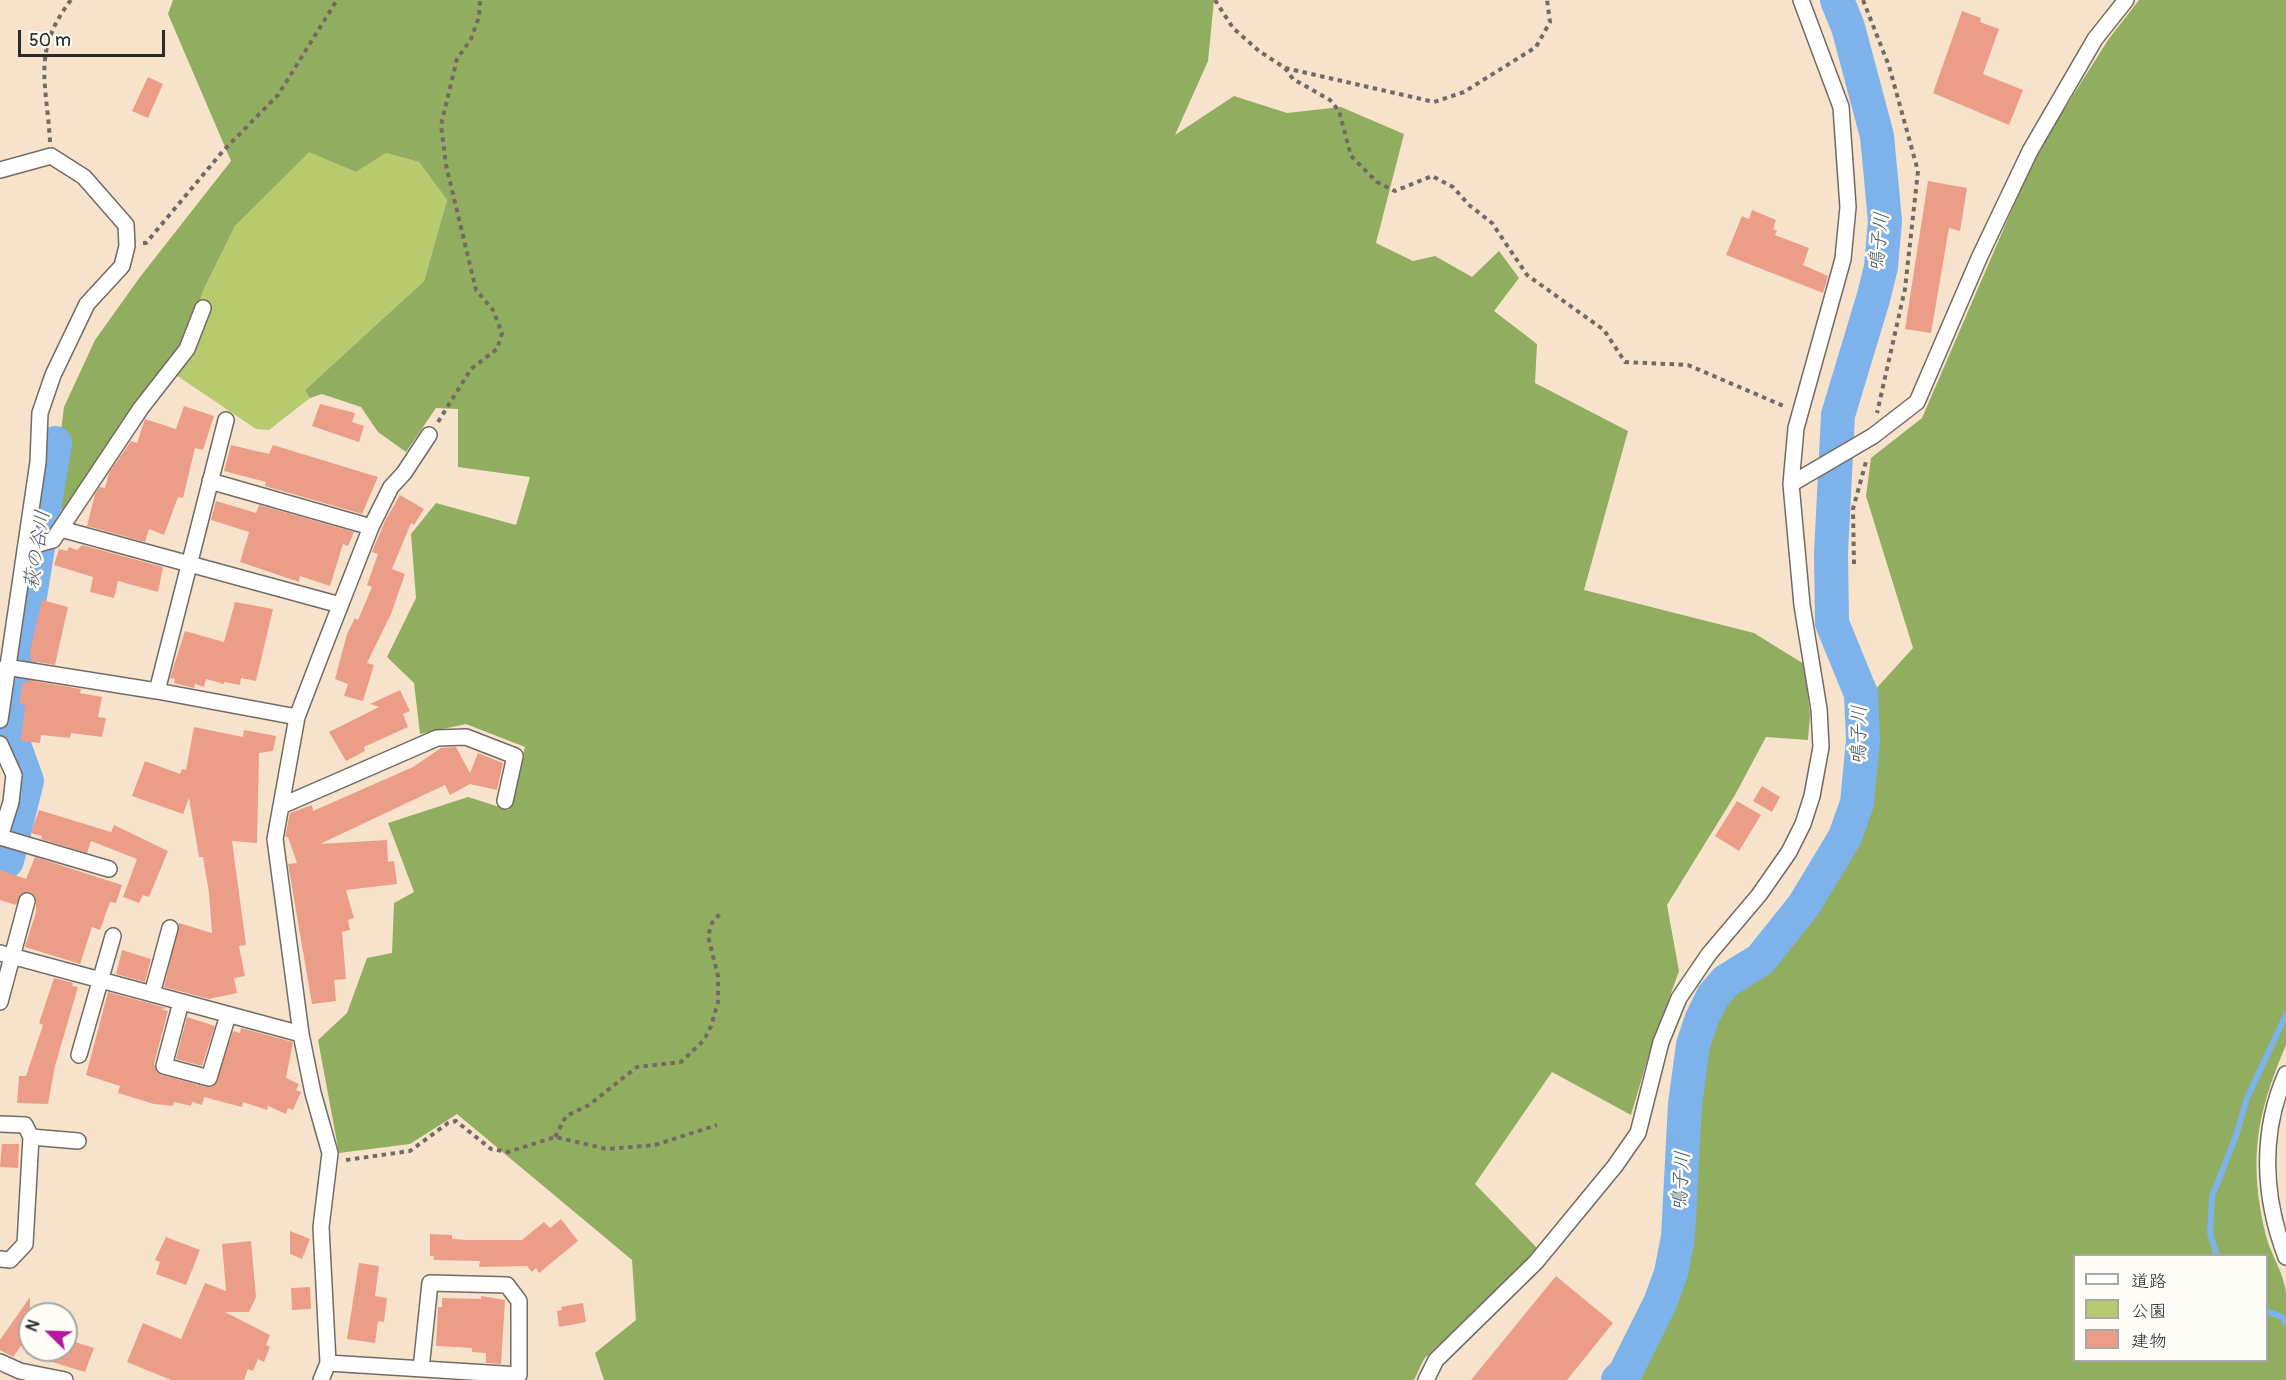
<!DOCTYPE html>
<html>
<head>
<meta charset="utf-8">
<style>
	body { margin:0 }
	#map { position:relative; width:2286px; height:1380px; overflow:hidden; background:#f7e3cc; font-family:Pangolin,"Klee One",sans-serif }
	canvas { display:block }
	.legend { position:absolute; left:2073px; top:1254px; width:195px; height:108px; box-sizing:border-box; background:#fdfcf7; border:2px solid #a9a8a5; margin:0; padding:8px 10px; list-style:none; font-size:18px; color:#2b2b2b }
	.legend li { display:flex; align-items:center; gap:12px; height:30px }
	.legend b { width:30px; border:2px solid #a9a8a5 }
	.north { position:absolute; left:18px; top:1302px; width:60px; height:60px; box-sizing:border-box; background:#fdfcf7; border:2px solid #a9a8a5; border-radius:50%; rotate:293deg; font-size:16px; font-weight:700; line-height:24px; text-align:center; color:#2b2b2b }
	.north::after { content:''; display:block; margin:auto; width:21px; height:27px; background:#b5179e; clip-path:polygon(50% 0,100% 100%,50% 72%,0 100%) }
	.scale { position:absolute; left:18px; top:30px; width:147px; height:27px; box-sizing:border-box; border:3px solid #2b2b2b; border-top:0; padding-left:8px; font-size:18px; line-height:21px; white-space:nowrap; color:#2b2b2b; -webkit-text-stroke:4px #fdfcf7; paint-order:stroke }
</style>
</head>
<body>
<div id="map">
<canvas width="2286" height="1380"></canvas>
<ul class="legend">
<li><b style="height:8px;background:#fff"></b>道路</li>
<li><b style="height:16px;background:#b7ca6d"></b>公園</li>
<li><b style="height:16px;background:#ec9d88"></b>建物</li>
</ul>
<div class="north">N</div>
<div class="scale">50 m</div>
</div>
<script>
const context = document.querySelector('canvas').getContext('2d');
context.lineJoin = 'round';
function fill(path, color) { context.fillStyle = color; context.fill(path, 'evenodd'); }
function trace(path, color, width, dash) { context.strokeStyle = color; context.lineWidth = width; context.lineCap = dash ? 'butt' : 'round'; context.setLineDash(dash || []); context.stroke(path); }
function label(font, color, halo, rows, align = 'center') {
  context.font = font + ' Pangolin,"Klee One",sans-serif'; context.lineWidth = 5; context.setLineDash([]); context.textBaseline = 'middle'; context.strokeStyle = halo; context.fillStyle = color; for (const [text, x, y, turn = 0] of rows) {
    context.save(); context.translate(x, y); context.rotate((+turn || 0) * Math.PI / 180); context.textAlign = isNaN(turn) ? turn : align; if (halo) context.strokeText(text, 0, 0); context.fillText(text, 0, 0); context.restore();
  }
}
fill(new Path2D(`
	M309,151L356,172L386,153L419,162L447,200L424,281L305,390L310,398L269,430L256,429L167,369L180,351L204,289L235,226Z`), '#b7ca6d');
fill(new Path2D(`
	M173,0H1214L1208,61L1175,135L1234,96L1287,113L1341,107L1404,134L1376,243L1413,261L1435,256L1472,277L1499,251L1519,278L1494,311L1537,344L1535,383L1628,431L1584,590L1754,633L1804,664L1810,714L1808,740L1766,737L1735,795L1667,905L1679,971L1649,1054L1631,1115L1552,1072L1475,1184L1538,1249L1424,1359L1414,1380H604L595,1353L636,1320L632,1260L457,1114L410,1144L339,1153L318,1040L347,1013L367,958L392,953L394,903L414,892L388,823L468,797L509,810L525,747L466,724L420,734L414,683L387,657L416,598L411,534L436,503L516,525L530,477L458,467V409L436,408L406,452L378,432L361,407L322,394L310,398L305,390L424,281L447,200L419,162L386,153L356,172L309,152L235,226L204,289L180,351L64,510L51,509L64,407L95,340L140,277L231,161L168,14Z
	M2139,0H2286V1045C2256,1115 2248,1161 2266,1236C2271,1255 2284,1273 2286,1293C2286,1321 2286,1351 2286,1380H1636C1659,1334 1686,1289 1691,1237C1699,1168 1688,1090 1713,1025C1730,982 1756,987 1782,957C1815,919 1861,854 1871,804C1878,767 1875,729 1874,691L1913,648L1866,496L1871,458L1922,418L2036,154L2108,40ZM2074,1256H2266V1360H2074Z`), '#91ae60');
trace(new Path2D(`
	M2217,1256L2210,1233L2212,1197L2237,1133L2247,1098L2286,1015
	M2266,1311L2282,1317L2286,1323`), '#7eb2eb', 6);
trace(new Path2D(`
	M20,658L55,443
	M0,865L7,861L27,781L13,742L10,722L17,678
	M1618,1380L1625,1373L1660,1303L1671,1273L1678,1237L1685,1104L1693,1045L1702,1018L1713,996L1726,981L1760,960L1804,905L1845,837L1857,803L1863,740L1861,694L1832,623L1831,553L1838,415L1873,299L1881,267L1885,221L1877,136L1848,27L1837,0`), '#7eb2eb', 34);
fill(new Path2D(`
	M1962,11L1981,18L1980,22L1999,29L1983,74L2023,90L2009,125L1933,93Z
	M148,77L163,84L148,118L132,111Z
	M1928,181L1967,188L1960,231L1949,228L1931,333L1905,329Z
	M1752,210L1776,220L1773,229L1777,231L1775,235L1809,248L1803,265L1828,276L1823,293L1726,255L1742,216L1749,219Z
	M320,404L355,413L352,422L364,426L359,442L312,426Z
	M184,406L214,416L203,450L195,448L183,498L178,497L164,535L149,529L145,542L87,526L95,494L100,487L105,488L109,473L131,441L137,443L145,419L176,429Z
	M231,445L269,454L273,445L378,477L362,514L265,486L266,482L224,471Z
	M400,495L424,509L414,525L411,523L392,569L405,574L391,614L367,663L374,665L363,701L344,696L348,684L335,679L347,634L355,618L358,620L372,587L367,585L378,554L372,552L385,521Z
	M216,501L256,513L259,505L354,532L348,546L343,544L330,586L300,576L299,582L240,562L249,532L211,520Z
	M82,545L163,567L158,592L118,581L114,598L90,592L93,577L54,565L59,549L67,551L69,547L77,550Z
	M42,600L68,607L55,665L31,661L30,651Z
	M235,602L273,609L256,681L241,678L240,685L224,682V684L206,679L204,687L195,684L194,688L174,683L175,679L170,678L185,631L224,642Z
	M28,680L81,689L80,693L102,697L98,717L106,718L102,737L71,733L70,738L41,735L40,743L21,741L25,705L19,704L23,682L28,683Z
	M400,690L410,711L403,714L408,727L364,747L365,751L346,761L329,732L379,707L370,704Z
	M194,727L243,737L244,730L276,736L273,751L259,753L257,843L232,841L246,945L239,946L245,976L234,978L237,993L209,999L164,987L179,923L212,933L209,893L203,857H199L189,798L183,814L132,796L145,761L180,774L182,769L186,770Z
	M456,747L470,773L478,753L503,763L497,790L470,784L450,795L445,785L320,844L387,840L388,862L394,861L397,884L346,890L354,918L348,920L350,930L342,932L346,979L334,980L336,1001L312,1004L288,864L297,863L288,837H285L290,813L312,805L313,811L413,767L441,748Z
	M1762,786L1780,797L1772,812L1753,801Z
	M1737,801L1761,815L1739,851L1715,836Z
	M39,810L111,832L114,825L168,851L149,897L143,895L139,903L123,897L137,859L91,841L87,853L41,839L42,836L31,833Z
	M35,857L122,885L116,903L110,902L100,930L92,927L80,964L25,947L36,912V899L33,894L29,892L21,894L16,905L0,900V870L26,879Z
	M122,950L151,959L145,982L116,974Z
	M54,978L73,983L72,986L78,987L55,1066L48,1104L17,1103L19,1076H26L43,1025L39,1023Z
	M108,992L167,1008L161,1009L168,1011L154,1064L157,1072L161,1075L206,1087L215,1085L233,1031L240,1033L241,1028L293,1042L286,1078L299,1084L296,1090L301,1092L293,1110L288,1108L286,1114L268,1106L267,1110L243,1102L242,1107L204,1097L202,1105L192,1102L191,1106L174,1102L173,1106L154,1104L118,1093L120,1086L86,1075Z
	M187,1017L215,1026L202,1066L176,1059Z
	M2,1144H19L18,1168L0,1167Z
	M561,1219L578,1241L539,1273L536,1268L532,1272L527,1266L479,1267L480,1261L434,1260V1256H430V1234L452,1235V1239L468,1240H522L544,1222L550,1228Z
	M290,1231L310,1239L302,1259L290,1254Z
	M166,1237L200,1250L186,1285L156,1274L160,1262L155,1260Z
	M251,1241L256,1297L249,1312H225L270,1335L266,1345L270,1347L264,1362L258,1359L253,1371L248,1369L244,1380H171L127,1362L143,1323L181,1339L205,1283L226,1291L222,1244Z
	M359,1263L379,1266L375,1296L387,1298L384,1322L378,1321L375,1343L347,1339Z
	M1556,1276L1613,1323L1567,1380H1471Z
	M310,1287L311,1309L292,1310L291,1288Z
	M481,1296L505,1300L501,1364L486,1363V1353L472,1352V1348L436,1346L438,1307H442V1298L481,1299Z
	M30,1297V1333L13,1357L0,1350V1340Z
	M583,1303L586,1322L559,1327L557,1311L562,1310L561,1307Z
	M66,1339L94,1348L85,1372L26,1354L27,1350H66Z`), '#ec9d88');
const street = new Path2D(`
	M0,170L51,156L84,177L126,225L127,246L122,266L87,304L53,375L40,413L38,462L0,720
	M210,481L371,527
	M1791,484L1873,436L1917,402L1980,256L2030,151L2095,39L2126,0
	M61,529L340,605
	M27,547L53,540L141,408L187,349L203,308
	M6,667L157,691L297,717
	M157,691L226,420
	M0,744L14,775L11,802L0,837
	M281,806L437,738L466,737L515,756L505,801
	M0,837L109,869
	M0,953L301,1034
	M152,994L170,928
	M0,1002L27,901
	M181,1002L164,1066L209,1078L228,1015
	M79,1055L113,936
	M2286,1074C2260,1133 2263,1197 2286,1257
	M0,1124L25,1125L31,1137L25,1244L10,1260L0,1259
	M31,1137L78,1141
	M0,1362L20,1371L65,1380
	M328,1363L519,1375V1301L507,1285L430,1283L421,1369
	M321,1380L328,1363L321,1227L330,1153L313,1093L301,1034L275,839L297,717L322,652L371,527L391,487L404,473L429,435
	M1426,1380L1436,1360L1536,1262L1615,1166L1638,1133L1661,1042L1679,998L1709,954L1759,895L1789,852L1803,824L1812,796L1821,747L1819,709L1802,605L1791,484L1796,428L1843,259L1848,207L1841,107L1801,0`);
trace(street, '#726b63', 18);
trace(new Path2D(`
	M1215,0L1233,28L1259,51L1285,68L1293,79L1330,100L1339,111L1351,156L1377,182L1395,191L1432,176L1453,187L1469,205L1492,223L1527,275L1604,330L1625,362L1688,365L1786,407
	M1863,0L1889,66L1918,171L1905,289L1877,413
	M1285,68L1434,102L1464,92L1536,47L1550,22L1547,0
	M50,142C47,83 31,52 71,0
	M143,243H146L223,151L278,95L337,0
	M438,422L471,369L497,349L502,333L493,310L476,290L446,165L441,125L457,59L471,39L479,17L480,0
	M1854,564L1853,509L1867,458
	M555,1137L566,1116L589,1105L637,1067L681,1062L704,1040L711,1026L718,1002V976L708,936L712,923L722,911
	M346,1160L410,1151L448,1123L456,1121L491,1149L508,1152L555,1137L607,1149L655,1145L717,1125`), '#726b63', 4, [4.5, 4.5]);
trace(street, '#fff', 15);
label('italic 20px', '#485a6e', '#fdfcf7', [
	["鳴子川",1880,242,-84],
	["萩の谷川",38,550,-81],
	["鳴子川",1860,735,-89],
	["鳴子川",1682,1181,-86]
]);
</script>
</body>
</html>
